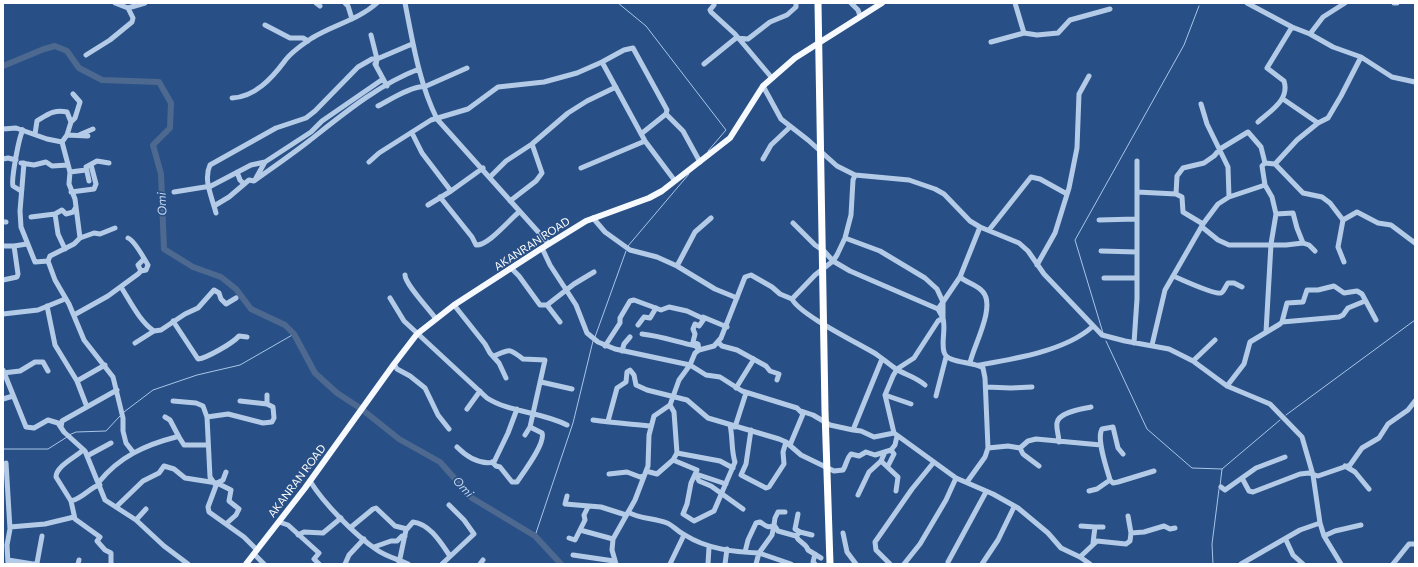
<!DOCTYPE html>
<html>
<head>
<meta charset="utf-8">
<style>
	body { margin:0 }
	#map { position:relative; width:1418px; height:567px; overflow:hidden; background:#295086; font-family:Commissioner,sans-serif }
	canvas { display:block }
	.frame { position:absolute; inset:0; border:4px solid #fff; pointer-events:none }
</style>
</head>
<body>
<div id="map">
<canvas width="1418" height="567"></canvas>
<div class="frame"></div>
</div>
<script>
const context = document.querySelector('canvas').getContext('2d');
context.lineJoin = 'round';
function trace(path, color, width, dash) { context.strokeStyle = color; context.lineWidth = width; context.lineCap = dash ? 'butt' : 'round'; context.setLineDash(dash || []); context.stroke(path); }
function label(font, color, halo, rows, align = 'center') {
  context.font = font + ' Commissioner,sans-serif'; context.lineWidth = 3.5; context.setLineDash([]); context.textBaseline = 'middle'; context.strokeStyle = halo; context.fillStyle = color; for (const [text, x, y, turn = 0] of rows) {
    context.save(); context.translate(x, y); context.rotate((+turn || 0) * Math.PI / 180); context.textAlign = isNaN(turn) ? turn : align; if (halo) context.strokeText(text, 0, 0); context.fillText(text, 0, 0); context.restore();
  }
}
trace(new Path2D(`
	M618,3L646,26L726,130L708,151
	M628,246L689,174
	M1103,333L1075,240L1184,45L1199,6
	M595,337L626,251
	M1106,341L1147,429L1192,468L1222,469
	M124,412L153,390L197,375L240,365L294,334
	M1286,415L1415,320
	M69,435L76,432L106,431L120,416
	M3,449H48L67,437
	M1220,486L1222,469L1280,420
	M535,536L573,423L593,341
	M1213,564L1212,544L1219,489`), '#a9c5e8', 1);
trace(new Path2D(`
	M3,66L44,49L55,46L67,51L79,68L102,80L159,82L171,103L170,128L153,145L161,174L164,249L193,267L221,277L236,289L251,309L285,325L294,334L315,373L337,393L360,408
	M364,411L399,439L440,462L472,498L535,536L561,564`), '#4e6990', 6);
trace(new Path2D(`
	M115,3L128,8L145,3
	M316,3L320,6
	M345,3L348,6L352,19
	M405,3C413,43 419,83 437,119L549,244
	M851,3L858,10L860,16
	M1015,3L1024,33
	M1247,3L1292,27L1310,34L1333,47L1361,57L1392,77L1415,82
	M1394,3H1397
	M714,5L710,10L711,12L735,34L772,78
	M265,25L290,38H303L308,41
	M1310,34L1323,17L1345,3
	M371,35L377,59L376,65
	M991,42L1024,33L1037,35L1058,33L1070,20L1110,9
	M86,55L110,40L132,22L133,18L128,8
	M602,62L624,50L633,48L667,110L666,114L641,134
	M375,64L387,86
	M704,64L736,38L748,39L770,22L787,15L796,7V3
	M763,86L781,119L808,140L837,166L855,175L909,180L935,189L944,194L970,221L980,227L1019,243L1028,251L1044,274L1102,335L1125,341L1169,349L1193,361L1227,386L1270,404L1302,437L1313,475L1320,523L1324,536L1341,564
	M232,98C255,97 272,78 284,62C290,53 303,44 312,38C333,25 358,20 377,3
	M1283,99L1318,123
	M1201,104L1207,124L1228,167L1229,197
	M378,106C388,101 413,85 424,87L467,68
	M666,114L683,131L700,162
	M71,122L75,118L80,102L73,94
	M1258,122C1270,111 1290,100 1284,81L1267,68L1292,27
	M3,129L16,128L47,139L62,142
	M412,133L422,153L451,191L483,168
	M35,134L37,121C47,115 54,109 67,112L71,122L67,135
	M79,135L93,129
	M3,159L8,158L16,160
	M763,159L771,145L790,127
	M369,162L379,153L431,120L468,109L498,87L544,82L577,73L602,62L645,141L675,181
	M21,163L34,165L46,162L52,166L68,165
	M24,163L20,211L21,227L35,262L48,261
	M1275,164L1303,193L1322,197L1330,203L1343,220L1357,212L1378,223L1391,225L1415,243
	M581,168L645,141
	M70,172L86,170
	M237,172L240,180L244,184
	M490,177L506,161L532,144L568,113L587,101L616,87
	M256,178L265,162
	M89,181L86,167L97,161L109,163
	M1265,185L1272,197L1276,214L1271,244L1266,332
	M21,191L13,186C11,180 19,136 23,130
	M71,192L94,189L96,184L91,165
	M174,192L211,186L251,165L265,162L311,132L322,121L383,79
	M1137,192L1176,194L1182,197L1183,212L1203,224
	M1176,194L1177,176L1183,168L1204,163L1214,156L1220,149L1248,132L1261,147L1265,163
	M440,197L472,237L476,245C488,246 509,220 519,212
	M510,201L536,181L542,173L532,144
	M428,205L451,191
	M214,206L229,197L249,180L254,181C272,168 291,155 309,141C342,115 379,84 419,69
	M216,213C212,197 203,180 210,165L276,128L306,118L315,111L358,67L372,59H377L412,44
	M55,214L58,234L65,249
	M1276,214L1293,213L1297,228L1303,243
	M31,217L55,214L62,210L66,214L73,212L76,207
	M593,218L605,232L630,250L657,257L677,266L715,289L737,298
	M1099,220L1136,219
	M1343,220L1338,247L1344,262
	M3,222H6
	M793,223L815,245L824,251L833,261L850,271L938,309L943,318
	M1202,227L1218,240L1229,245H1286L1303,243L1309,245L1315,251
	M115,228L100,234L94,233L80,238L74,244L50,256L48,261L55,280L69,304L84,340L113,377L123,418V431L126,443L133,452
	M989,230L1031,177L1040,179L1067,194
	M80,238L75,199L69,184L70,172L62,142L67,135L88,136
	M128,238C134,240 144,258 148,265L146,270L141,271
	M845,238L880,251L925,278L937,289L943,302L938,309
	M3,246H14
	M542,248L550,265L576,305L587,333L598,342L615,349L690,365L706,375L720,377L742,391L797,408L803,414L790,445
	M1101,251L1137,252
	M1037,265L1055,233L1069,188L1077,148L1079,94L1089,76
	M677,266L695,232L711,218
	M511,268L519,276L540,305H547L560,322
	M405,275C405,284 429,309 436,319
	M1173,276C1181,279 1214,295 1221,293C1224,292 1226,285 1228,283H1234L1242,287
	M1104,278H1137
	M3,280L17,277L18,274L14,246L27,244
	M121,287C130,301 140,322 154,331
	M390,298L404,321L487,398C508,412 542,412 567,425
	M792,299C800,315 858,343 876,354C883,359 889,364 896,369C906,375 916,377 925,385
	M454,305L485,344L490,353L499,363L506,378
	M547,305L574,284L594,272
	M47,306L55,345L77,381
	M3,314L38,310L65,299
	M74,315L108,296L138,274L141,271L138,265L144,259
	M703,317L727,327
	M943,317V302L960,277
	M173,321L198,359C207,358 233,343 239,336L247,337
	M1282,322L1339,317L1343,315L1348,308L1365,301
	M638,325L644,317L650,318L656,308
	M642,334C661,336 677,342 696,346L698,349
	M718,342L722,346L737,350L766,366L770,371L779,374L777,380
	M135,343L154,331L161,330L185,314L198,308L214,290L219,293L221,299L226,304L236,298
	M1134,343L1137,299V161
	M1152,345L1165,290L1203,224L1218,204L1229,197L1265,185L1262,166L1265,163L1275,164L1297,140L1318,123L1328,118L1341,96L1361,57
	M605,346L620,323V318L630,301L634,300L661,310L669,307L687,311L704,319L699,326L695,324L693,329L695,334L693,342L698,344L699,350
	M622,351L624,344L630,337
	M494,356C510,349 509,348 523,359L545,360L530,427L525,435
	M882,359L853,430L861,431L874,437L894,433
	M1193,361L1215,340
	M970,363C973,347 996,307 983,292C978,285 967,283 960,277L980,227
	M394,364L397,369L410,376L425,388L438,415L449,429
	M979,365C1014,359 1065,351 1092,327
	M3,370L26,427L34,428L48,420L58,423L64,432L85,451L105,500L136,520L164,546L188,564
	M3,373L20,371L35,362H43L48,371
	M541,382L572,389
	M1227,386L1244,364L1250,342L1280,324L1282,322L1287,303L1303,302L1307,290H1318L1334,286L1344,293L1357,291L1362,294L1376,320
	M986,387L1011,388L1032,387
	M736,388L754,359
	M885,395L911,404
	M936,396L946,357
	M3,399L13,396
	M173,401L196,403L203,406L207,417L210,477L214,483
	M267,404V395
	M87,407L77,381L105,365
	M467,409L480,391
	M801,411L813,415L830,425L853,430
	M165,417L170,420L179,437
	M207,417L228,414L263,423L272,422L274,418L273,407L267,404L240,401
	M593,420C613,423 632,424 651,426
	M608,421L617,388L626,382L627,372L630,370L634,375L636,385L647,390L687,400L708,418L779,439L786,442L801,455L834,471L843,470C847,464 846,459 851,454L859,456L866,452L875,455L891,450L895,445L897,436
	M61,427L62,421L117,390
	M735,427L746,393
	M751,430L746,464L741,475L766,488L769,487L784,464L783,452L786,442
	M1059,442C1059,436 1056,429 1057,423C1058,412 1083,409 1091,407
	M457,447C467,457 480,465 494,462L508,433L517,409
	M988,448L1008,446L1020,448L1028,441L1036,439L1101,445
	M1020,448L1023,454L1039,466
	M83,450C76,457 56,466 56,477L71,501L75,519L100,537L97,541L105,550L111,553V564
	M677,453L720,461L733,468
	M87,456L111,443
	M673,460L697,470L691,483L687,504L683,514L694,521L714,511L735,462C731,450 733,438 730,425
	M881,461L898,477L896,491
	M492,462L496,466L500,467L512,482H517C523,473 546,443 542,433L530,427
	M6,463L10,529L7,545L8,564
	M888,466L894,454L891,450
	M1345,466L1355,472L1369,489
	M646,471L657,474L673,460L677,453L674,412L670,405
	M609,474L627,472L640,477L644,476
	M696,474L726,484
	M696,475L699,481L711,486L743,509
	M1242,478L1249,491L1253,492L1300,474L1309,473L1318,476L1350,465L1362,448L1379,438L1388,424L1408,410L1415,401
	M1110,480L1113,483L1118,482L1154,471
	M310,481C324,504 355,535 377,550C387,557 398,559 408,564
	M99,482C119,457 145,445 176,437H179L184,445H208
	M967,482L985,457L988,448L985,378L983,368C974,361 947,364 944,352C941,342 946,329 943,318L938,321L914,358L897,369L893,376L885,395L894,433L956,478L993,494L1018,508L1048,533L1061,548L1080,557L1090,564
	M1221,487L1225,490L1256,468L1285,457
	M1089,491L1097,489L1110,480C1107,469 1096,439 1102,429L1113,427L1118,448L1123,454
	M858,495L869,472L881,461L885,452
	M567,496L565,504L601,507L626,515
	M71,501C84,498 91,486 100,485
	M116,507L143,481L159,473L164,466L174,469L185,478L217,483L223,480L226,472
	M628,512C639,519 654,518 667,523C674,526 678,532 685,535C707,549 734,552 759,553L756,564
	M798,514L795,529L800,532L812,535
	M1128,516L1131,533
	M136,520L146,509
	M279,522L288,525L319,553L314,559L319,564
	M227,523L236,515L239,509L229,501L231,490L217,483L208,507L209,512L244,537L257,550
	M774,525L772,535L759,553L791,564
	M774,525L778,531L796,536
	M1081,526L1095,527
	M10,527L45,524L74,517
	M350,528L373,509L376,508L395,526L407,529
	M580,530L585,520L584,515L588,507
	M800,532L796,536C799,543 806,543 808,550L821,558
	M843,533L847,552L856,564
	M298,535L304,532L323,533L341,518
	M1324,536L1335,531L1361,525
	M569,538L575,540L580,530L613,539
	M1286,540L1293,555L1303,564
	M1093,543L1095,527H1103
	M374,547L391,541H397L402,536H405
	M745,552L748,540L756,523L760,522C765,525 768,529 774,525L775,518L778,512H785
	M254,554L264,564
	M815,554L813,562L815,564
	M573,555L614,561
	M1080,557L1097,541L1126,544L1130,541L1131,533L1144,532L1164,526L1170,529L1175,528
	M8,560L33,564
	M948,562L986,492
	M399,563L406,530L413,522C430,524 441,543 450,556
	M34,564L37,563L42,536
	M78,564L79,560
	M345,564L349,555L364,539
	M442,564L474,534L464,520L449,505
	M480,564L483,560
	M616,564L612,550L613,539L635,500L648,466L649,435L654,416L670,405L679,380L690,365L695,353L699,350L714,346L721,338L745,277L751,275L772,287L780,294L792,299L815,275L833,261L837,255L845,238L851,215L853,180L855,175
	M670,564L684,535
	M708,564L709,547
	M725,564L727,549
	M890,564L876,550L875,542L912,489L934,462
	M904,564L920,544L946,500L956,478
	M982,564L998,540L1014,507
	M1241,564L1300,530L1320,523
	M1393,564L1409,544H1415`), '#b4cbe8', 5);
trace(new Path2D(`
	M246,564L305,488L394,364L417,334L454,305L539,250L586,221L649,198L662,191L730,138L763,86L795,58L882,3`), '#f6f9fe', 6);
trace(new Path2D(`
	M818,3L825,411L830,564`), '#fff', 7);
label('11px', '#fff', '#295086', [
	["AKANRAN ROAD",532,244,-33],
	["AKANRAN ROAD",297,481,-53]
]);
label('italic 12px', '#c0d5ef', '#295086', [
	["Omi",162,204,-92],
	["Omi",463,487,47]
]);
</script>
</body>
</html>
